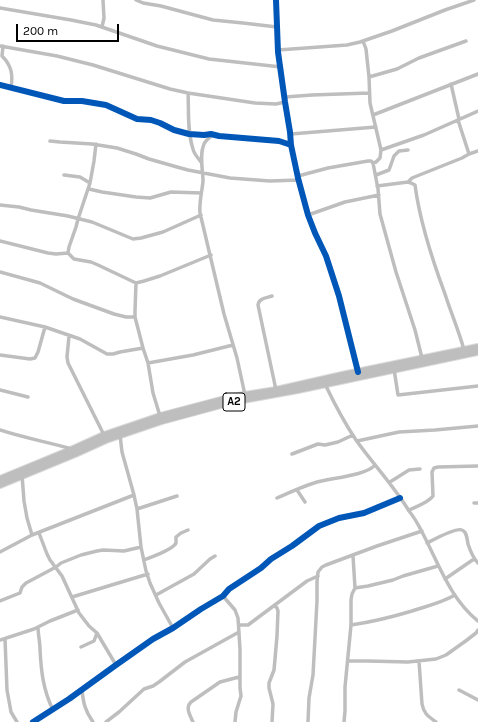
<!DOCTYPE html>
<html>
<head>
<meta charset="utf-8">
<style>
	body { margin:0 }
	#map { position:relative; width:478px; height:722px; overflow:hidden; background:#fff; font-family:Karla,sans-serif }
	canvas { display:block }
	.scale { position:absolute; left:16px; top:24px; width:103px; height:18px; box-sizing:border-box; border:2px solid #000; border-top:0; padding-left:5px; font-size:12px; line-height:14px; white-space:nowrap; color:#000; -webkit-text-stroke:3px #fff; paint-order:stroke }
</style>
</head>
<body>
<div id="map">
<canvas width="478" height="722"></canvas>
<div class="scale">200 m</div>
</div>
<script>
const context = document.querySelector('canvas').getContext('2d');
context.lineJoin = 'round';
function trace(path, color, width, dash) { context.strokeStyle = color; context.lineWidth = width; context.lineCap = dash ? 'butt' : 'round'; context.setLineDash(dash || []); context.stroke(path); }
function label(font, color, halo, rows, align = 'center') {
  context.font = font + ' Karla,sans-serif'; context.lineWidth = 3; context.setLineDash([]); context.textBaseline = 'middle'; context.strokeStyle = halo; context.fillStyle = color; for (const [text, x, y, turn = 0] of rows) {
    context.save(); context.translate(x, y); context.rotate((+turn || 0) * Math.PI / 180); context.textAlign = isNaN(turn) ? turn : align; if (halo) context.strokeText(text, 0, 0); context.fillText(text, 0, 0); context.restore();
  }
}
const trunk = new Path2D(`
	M0,479L73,449L104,435L160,416L232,397L276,390L342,375L478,347
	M0,485L75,454L106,440L162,421L232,402L298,390L478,352`);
trace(trunk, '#dbdbdb', 8);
trace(new Path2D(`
	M136,0L143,3L161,6L213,20L243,23L277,27
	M276,0L278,52L285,102L290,132L291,145L298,178L308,215L315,233L326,256L339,296L358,372
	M0,8L71,20L96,25L157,46L209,59L281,67
	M102,27L104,18L103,0
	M0,46L57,56L93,65L170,89L188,93L255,103L276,104L285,102
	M3,46L2,56C12,66 13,75 11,88
	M278,50L347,45L360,42L392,31L445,10L474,0
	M369,77L397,69L419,58L466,41
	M451,84L459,119
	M0,85L64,101H82L106,105L137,119L151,120L160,123L174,130L189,134L204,135L211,134L219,136L279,141L291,145
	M188,93C189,111 187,131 193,149C194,154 198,158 201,162
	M285,97L312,95L369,93
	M373,115L478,74
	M458,120L469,154L478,151
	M291,134L376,127
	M213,135C210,137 206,140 204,144C199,156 203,169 203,181C202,192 199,202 200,213L224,314L237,358L245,395
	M50,141L60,142L92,144L117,148L136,154L149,159L177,167L188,170L230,178L270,181L299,180
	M381,150L424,135L478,111
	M373,163L378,189L380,214L396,272L415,330L422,358
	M64,175L80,177L90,183L78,219L76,227L69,247L68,253
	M376,175L389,170L394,156L399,151L408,150
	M298,176L328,168L368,161H371L373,163L376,162L380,158L381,150L370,103L369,77L366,49L363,41
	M408,182L412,178L462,158L469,154
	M90,183L94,161L96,144
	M377,186L408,182L411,183L415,185C420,223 432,259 445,294C451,313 459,331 464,350
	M89,189L102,192L136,197L150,198L171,192L201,193
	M0,205L19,207L31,210L68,216L92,222L133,239L141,238L163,232L201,215
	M308,215L345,202L379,195
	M0,241L48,253L56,254L68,253
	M68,253L74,259L91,262L98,265L136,283L144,281L160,276L211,255
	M0,272L40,283L73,299L114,314L126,317H135
	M136,283L135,311V317L143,348L148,363L153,393L160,416
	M272,296C266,298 259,298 258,305L276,390
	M0,317L45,327L80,339L107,354H113L120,352L143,348
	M69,336L67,357L68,363L104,435
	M0,355L30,359L35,358L38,352L45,327
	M148,363L193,355L233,345
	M394,369L398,395L478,386
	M325,384C334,403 344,422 356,440C373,464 394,486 409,511C414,517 418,524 422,532C438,562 450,599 478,621
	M0,390L28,397
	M0,430C24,438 48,442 72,449
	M120,435L122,452L134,495L137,509L141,547L146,571L150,583L159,603L173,628
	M357,441L399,432L435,430L478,426
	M292,454L318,444L325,445L338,442L353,435
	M22,475L24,501L27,518L32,535
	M390,482L409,470L420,469
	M297,490L305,502
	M277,498C289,493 301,487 314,483C329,478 366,476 375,465
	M474,503H478
	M137,509L177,496
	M409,510C417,506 428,503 433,496L432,472L434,468L438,467L478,466
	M39,533L47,554L50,560L62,576L79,613L89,626L97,633L116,665
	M427,543C433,540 456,527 462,530C467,532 467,539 468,544C470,550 473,558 478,563
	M0,552L32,535L134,495
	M144,560C151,557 173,550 176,543C176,541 176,539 176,537L181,533L188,530
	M445,579L474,559
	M355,588L368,586L393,580L403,576L438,566
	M156,595L194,574L210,559L215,556
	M223,596L235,610L238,618L240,649V688L241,696L236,712L235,722
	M72,597L148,574
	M0,601L20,593L22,587L26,583L56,567L61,563L81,555L97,551L103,550L124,551L141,547
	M239,625H248L252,622L307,581L318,576
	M351,625C372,622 392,617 412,611C427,606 441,603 455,595
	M38,627C38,634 40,642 40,649C41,670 43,690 53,710
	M5,639L7,690L11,712L17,722
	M0,640L34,629L50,621L78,610
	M81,647L94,641L97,633
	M348,661H368L408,662L436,659L446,655L467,640L476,633L478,630
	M419,661L422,704C424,714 428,716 436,722
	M82,689C83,702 85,711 93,722
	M459,690L478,700
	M33,722L69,699L116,665L153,639L173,628L201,609L223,596L229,589L261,568L271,559L292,546L319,526L339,518L364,513L400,498
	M106,722L119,712L144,689L153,686L159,682L185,662L239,632
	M193,722C190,715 185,708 191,702L220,682L239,677
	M272,722L273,704L269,688V683L274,670L275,659L277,636L278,611L277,608L275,606
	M308,722L309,698L313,675L317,601V582L318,572L322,567L326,565L377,546L422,531
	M344,722L345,711V687L351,625V600L352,594L355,588L353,556`), '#bebebe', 3.5);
trace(trunk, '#bebebe', 6);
trace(new Path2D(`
	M276,0L278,52L285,102L290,132L291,145L298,178L308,215L315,233L326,256L339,296L358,372
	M0,85L64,101H82L106,105L137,119L151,120L160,123L174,130L189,134L204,135L211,134L219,136L279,141L291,145
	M33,722L69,699L116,665L153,639L173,628L201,609L223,596L229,589L261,568L271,559L292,546L319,526L339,518L364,513L400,498`), '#0057b8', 6);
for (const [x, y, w] of [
	[234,402,22]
]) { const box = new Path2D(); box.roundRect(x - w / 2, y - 9, w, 18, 3); context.fillStyle = '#fff'; context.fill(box); trace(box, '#000', 1); }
label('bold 11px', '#000', null, [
	["A2",234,402]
]);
</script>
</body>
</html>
